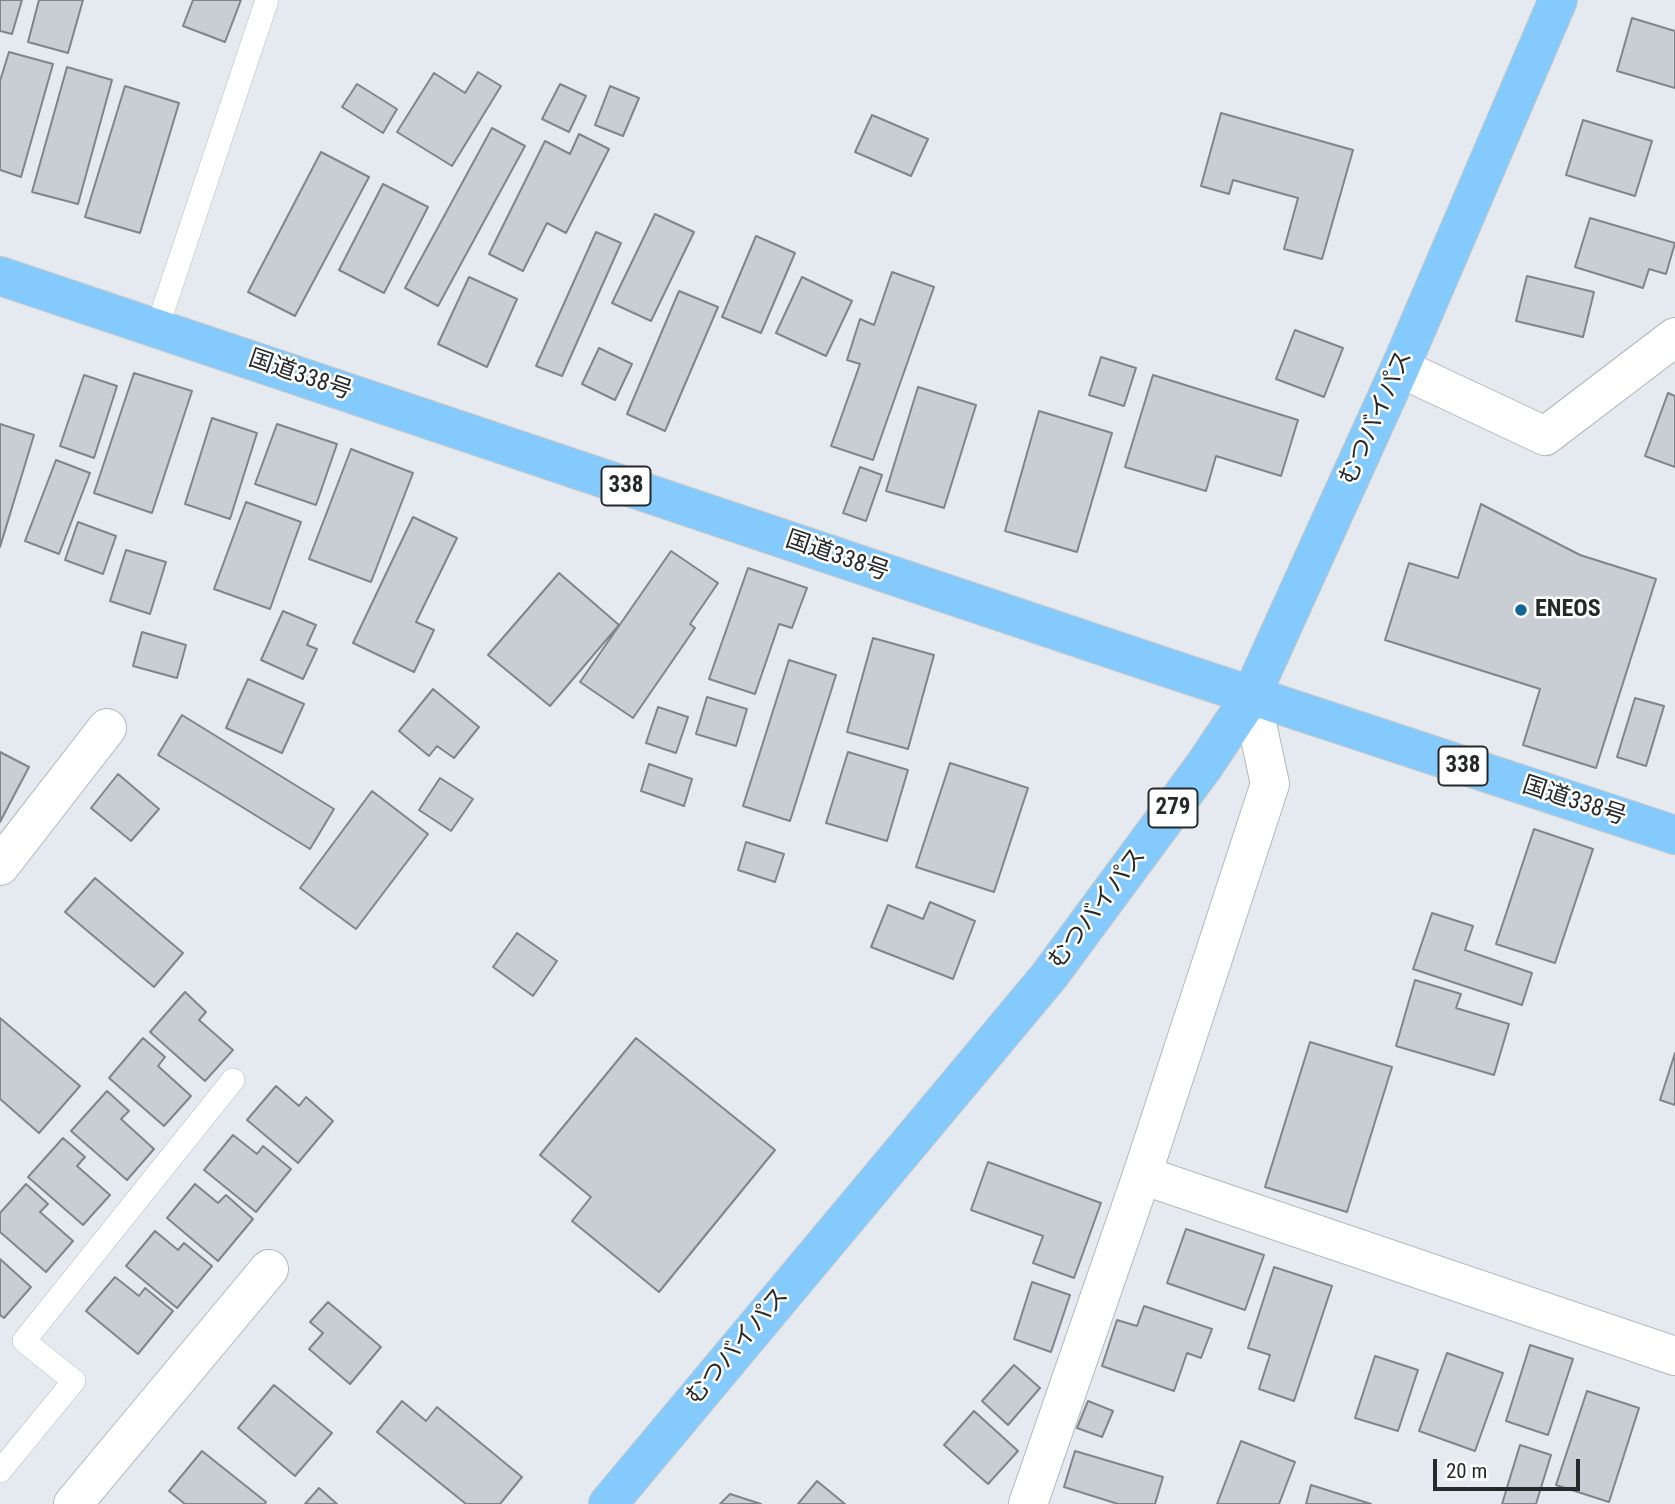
<!DOCTYPE html>
<html>
<head>
<meta charset="utf-8">
<style>
	body { margin:0 }
	#map { position:relative; width:1675px; height:1504px; overflow:hidden; background:#e4eaef; font-family:"Roboto Condensed",sans-serif }
	canvas { display:block }
	.scale { position:absolute; left:1433px; top:1459px; width:147px; height:32px; box-sizing:border-box; border:4px solid #26292a; border-top:0; padding-left:9px; font-size:21px; line-height:24px; white-space:nowrap; color:#26292a; -webkit-text-stroke:5px #fff; paint-order:stroke }
</style>
</head>
<body>
<div id="map">
<canvas width="1675" height="1504"></canvas>
<div class="scale">20 m</div>
</div>
<script>
const context = document.querySelector('canvas').getContext('2d');
context.lineJoin = 'round';
function fill(path, color) { context.fillStyle = color; context.fill(path, 'evenodd'); }
function trace(path, color, width, dash) { context.strokeStyle = color; context.lineWidth = width; context.lineCap = dash ? 'butt' : 'round'; context.setLineDash(dash || []); context.stroke(path); }
function label(font, color, halo, rows, align = 'center') {
  context.font = font + ' "Roboto Condensed","Noto Sans JP",sans-serif'; context.lineWidth = 5; context.setLineDash([]); context.textBaseline = 'middle'; context.strokeStyle = halo; context.fillStyle = color; for (const [text, x, y, turn = 0] of rows) {
    context.save(); context.translate(x, y); context.rotate((+turn || 0) * Math.PI / 180); context.textAlign = isNaN(turn) ? turn : align; if (halo) context.strokeText(text, 0, 0); context.fillText(text, 0, 0); context.restore();
  }
}
const building = new Path2D(`
	M0,0H22L12,34L0,31Z
	M39,0H83L68,53L28,42Z
	M193,0H241L225,42L183,26Z
	M1632,18L1675,31V88L1617,71Z
	M9,52L53,64L21,177L0,170V81Z
	M67,67L112,80L78,204L32,192Z
	M478,72L501,86L452,166L397,132L434,73L465,93Z
	M357,84L397,109L383,133L342,107Z
	M560,84L586,96L569,132L542,119Z
	M125,86L179,103L140,233L85,217Z
	M610,86L639,98L623,136L595,125Z
	M1221,113L1353,150L1322,259L1284,249L1298,198L1233,180L1229,194L1201,186Z
	M872,115L928,139L911,176L855,152Z
	M1583,120L1652,141L1635,196L1566,175Z
	M492,128L525,146L438,306L405,288Z
	M579,134L609,149L566,233L547,223L523,271L489,254L545,141L570,154Z
	M321,152L369,177L295,316L248,292Z
	M383,184L428,207L384,293L339,270Z
	M655,214L694,232L651,321L612,303Z
	M1590,218L1675,243L1666,274L1649,269L1643,288L1575,267Z
	M596,232L621,243L562,376L536,366Z
	M756,236L795,253L761,333L722,317Z
	M892,272L934,287L873,460L831,446L860,364L847,360L860,319L874,325Z
	M1527,276L1594,292L1583,337L1516,321Z
	M469,277L517,299L487,367L438,344Z
	M802,277L852,301L826,356L776,333Z
	M679,291L718,307L665,431L627,414Z
	M1295,330L1343,348L1324,397L1276,379Z
	M599,348L632,364L615,400L582,384Z
	M1101,357L1136,368L1124,406L1089,395Z
	M134,373L192,391L152,513L94,493Z
	M84,375L117,386L94,458L60,446Z
	M1153,375L1298,420L1281,476L1216,456L1206,491L1125,467Z
	M918,387L976,405L944,508L886,491Z
	M1668,393L1675,396V467L1645,456Z
	M1039,411L1112,433L1077,552L1005,531Z
	M212,418L257,433L230,519L185,504Z
	M0,424L34,435L0,547Z
	M277,424L337,444L316,505L255,484Z
	M351,449L413,473L371,582L309,559Z
	M56,460L90,473L59,554L25,541Z
	M860,467L882,475L866,521L843,513Z
	M246,502L301,522L270,609L214,589Z
	M1481,504L1580,555L1656,579L1596,768L1523,745L1540,689L1385,640L1409,563L1458,578Z
	M413,517L457,538L416,622L434,630L414,672L353,643Z
	M78,522L116,536L103,574L65,560Z
	M126,550L166,562L150,614L110,601Z
	M671,551L718,583L690,624L695,628L633,718L580,682Z
	M748,568L807,588L792,628L779,624L755,694L709,679Z
	M559,573L619,625L550,706L488,655Z
	M283,611L316,625L307,645L317,649L303,679L261,660Z
	M142,632L186,645L177,678L133,666Z
	M873,638L934,655L908,749L847,732Z
	M789,660L836,675L790,821L743,806Z
	M248,679L304,704L282,753L226,728Z
	M433,689L479,727L454,758L437,746L429,756L399,731Z
	M707,697L747,709L736,746L696,734Z
	M1635,698L1664,706L1646,766L1617,757Z
	M658,707L688,717L676,753L646,743Z
	M182,715L334,809L310,849L158,755Z
	M0,752L29,767L0,822Z
	M848,752L908,770L887,841L826,823Z
	M950,763L1028,788L994,892L916,867Z
	M649,764L692,779L684,806L641,791Z
	M118,774L159,809L131,841L91,808Z
	M440,778L473,799L451,831L419,810Z
	M372,791L428,834L356,929L300,888Z
	M1534,829L1593,849L1555,963L1496,944Z
	M746,842L784,854L775,882L738,870Z
	M95,878L183,953L154,987L65,912Z
	M930,902L975,921L953,979L871,947L888,905L923,919Z
	M1432,913L1473,926L1465,950L1532,973L1522,1005L1413,969Z
	M517,933L557,961L533,996L493,967Z
	M1415,980L1461,994L1456,1008L1509,1024L1494,1075L1396,1046Z
	M185,992L206,1012L199,1020L233,1050L205,1081L150,1032Z
	M0,1018L80,1086L39,1133L0,1099Z
	M143,1038L165,1057L158,1066L191,1096L164,1126L109,1078Z
	M636,1038L775,1150L659,1292L572,1221L591,1197L540,1155Z
	M1310,1042L1392,1067L1347,1212L1265,1187Z
	M1675,1053V1105L1660,1100Z
	M276,1086L299,1106L306,1097L333,1121L298,1163L247,1120Z
	M107,1091L129,1111L121,1119L154,1149L127,1180L71,1131Z
	M233,1135L257,1154L263,1146L291,1169L256,1212L204,1170Z
	M63,1138L85,1157L77,1166L110,1195L83,1225L28,1177Z
	M988,1162L1101,1203L1074,1278L1033,1263L1043,1236L971,1210Z
	M26,1184L48,1204L40,1212L73,1241L46,1272L0,1232V1213Z
	M195,1184L218,1203L226,1195L253,1219L218,1261L167,1218Z
	M1186,1229L1264,1255L1245,1310L1167,1283Z
	M155,1231L178,1250L184,1243L212,1266L177,1308L126,1266Z
	M0,1259L31,1287L4,1318L0,1315Z
	M1274,1267L1332,1286L1294,1401L1259,1389L1270,1355L1248,1348Z
	M115,1277L139,1296L145,1288L173,1311L138,1354L86,1311Z
	M1032,1282L1070,1295L1051,1352L1014,1339Z
	M328,1302L381,1347L350,1384L309,1349L323,1333L310,1322Z
	M1144,1306L1212,1329L1201,1358L1187,1353L1174,1391L1102,1366L1117,1320L1137,1326Z
	M1530,1345L1573,1359L1548,1435L1506,1421Z
	M1447,1353L1503,1373L1475,1451L1419,1431Z
	M1375,1356L1418,1370L1398,1431L1355,1418Z
	M1014,1365L1040,1388L1008,1425L982,1401Z
	M274,1385L332,1433L295,1476L238,1428Z
	M1587,1391L1639,1408L1609,1502L1556,1485Z
	M402,1401L426,1421L437,1407L522,1477L500,1504H466L377,1432Z
	M1088,1401L1113,1411L1102,1437L1077,1428Z
	M974,1411L1018,1451L988,1484L944,1445Z
	M1241,1441L1295,1462L1279,1504H1217Z
	M1520,1445L1551,1455L1536,1504H1502Z
	M202,1451L266,1502L265,1504H185L169,1491Z
	M1075,1451L1163,1477L1155,1504H1118L1064,1487Z
	M817,1481L845,1504H798Z
	M1311,1485L1371,1504H1306Z
	M319,1488L337,1504H305Z
	M730,1494L761,1504H720Z`);
fill(building, '#c8ced3');
trace(building, '#7f8589', 2);
const service = new Path2D(`
	M157,328L267,0
	M0,1471L74,1381L24,1341L233,1080`);
const minor = new Path2D(`
	M1400,368L1545,436L1675,337
	M0,866L107,728
	M1142,1175L1675,1356
	M73,1504L269,1269
	M1028,1504L1142,1175L1270,784L1251,696`);
const trunk = new Path2D(`
	M0,276L1168,668L1675,835
	M608,1504L1049,976L1204,766L1251,696L1400,368L1558,0`);
trace(service, '#b1b7bc', 24);
trace(minor, '#b1b7bc', 40);
trace(trunk, '#c7c7c8', 40);
trace(service, '#fff', 23);
trace(minor, '#fff', 38);
trace(trunk, '#84cafc', 38);
for (const [x, y, r, color] of [
	[1521,610,7,"#156597"]
]) { const dot = new Path2D(); dot.arc(x, y, r, 0, 2 * Math.PI); context.fillStyle = color; context.fill(dot); trace(dot, '#fff', 2.5); }
for (const [x, y, w] of [
	[626,486,49],
	[1463,766,49],
	[1173,808,49]
]) { const box = new Path2D(); box.roundRect(x - w / 2, y - 19.5, w, 39, 5); context.fillStyle = '#fff'; context.fill(box); trace(box, '#26292a', 2); }
label('bold 23px', '#26292a', null, [
	["338",626,486],
	["338",1463,766],
	["279",1173,808]
]);
label('24px', '#26292a', '#fff', [
	["国道338号",300,376,19],
	["むつバイパス",1377,418,-66],
	["国道338号",837,557,19],
	["国道338号",1574,802,18],
	["むつバイパス",1098,909,-53],
	["むつバイパス",738,1347,-50]
]);
label('bold 24px', '#26292a', '#fff', [
	["ENEOS",1535,610]
], 'left');
</script>
</body>
</html>
